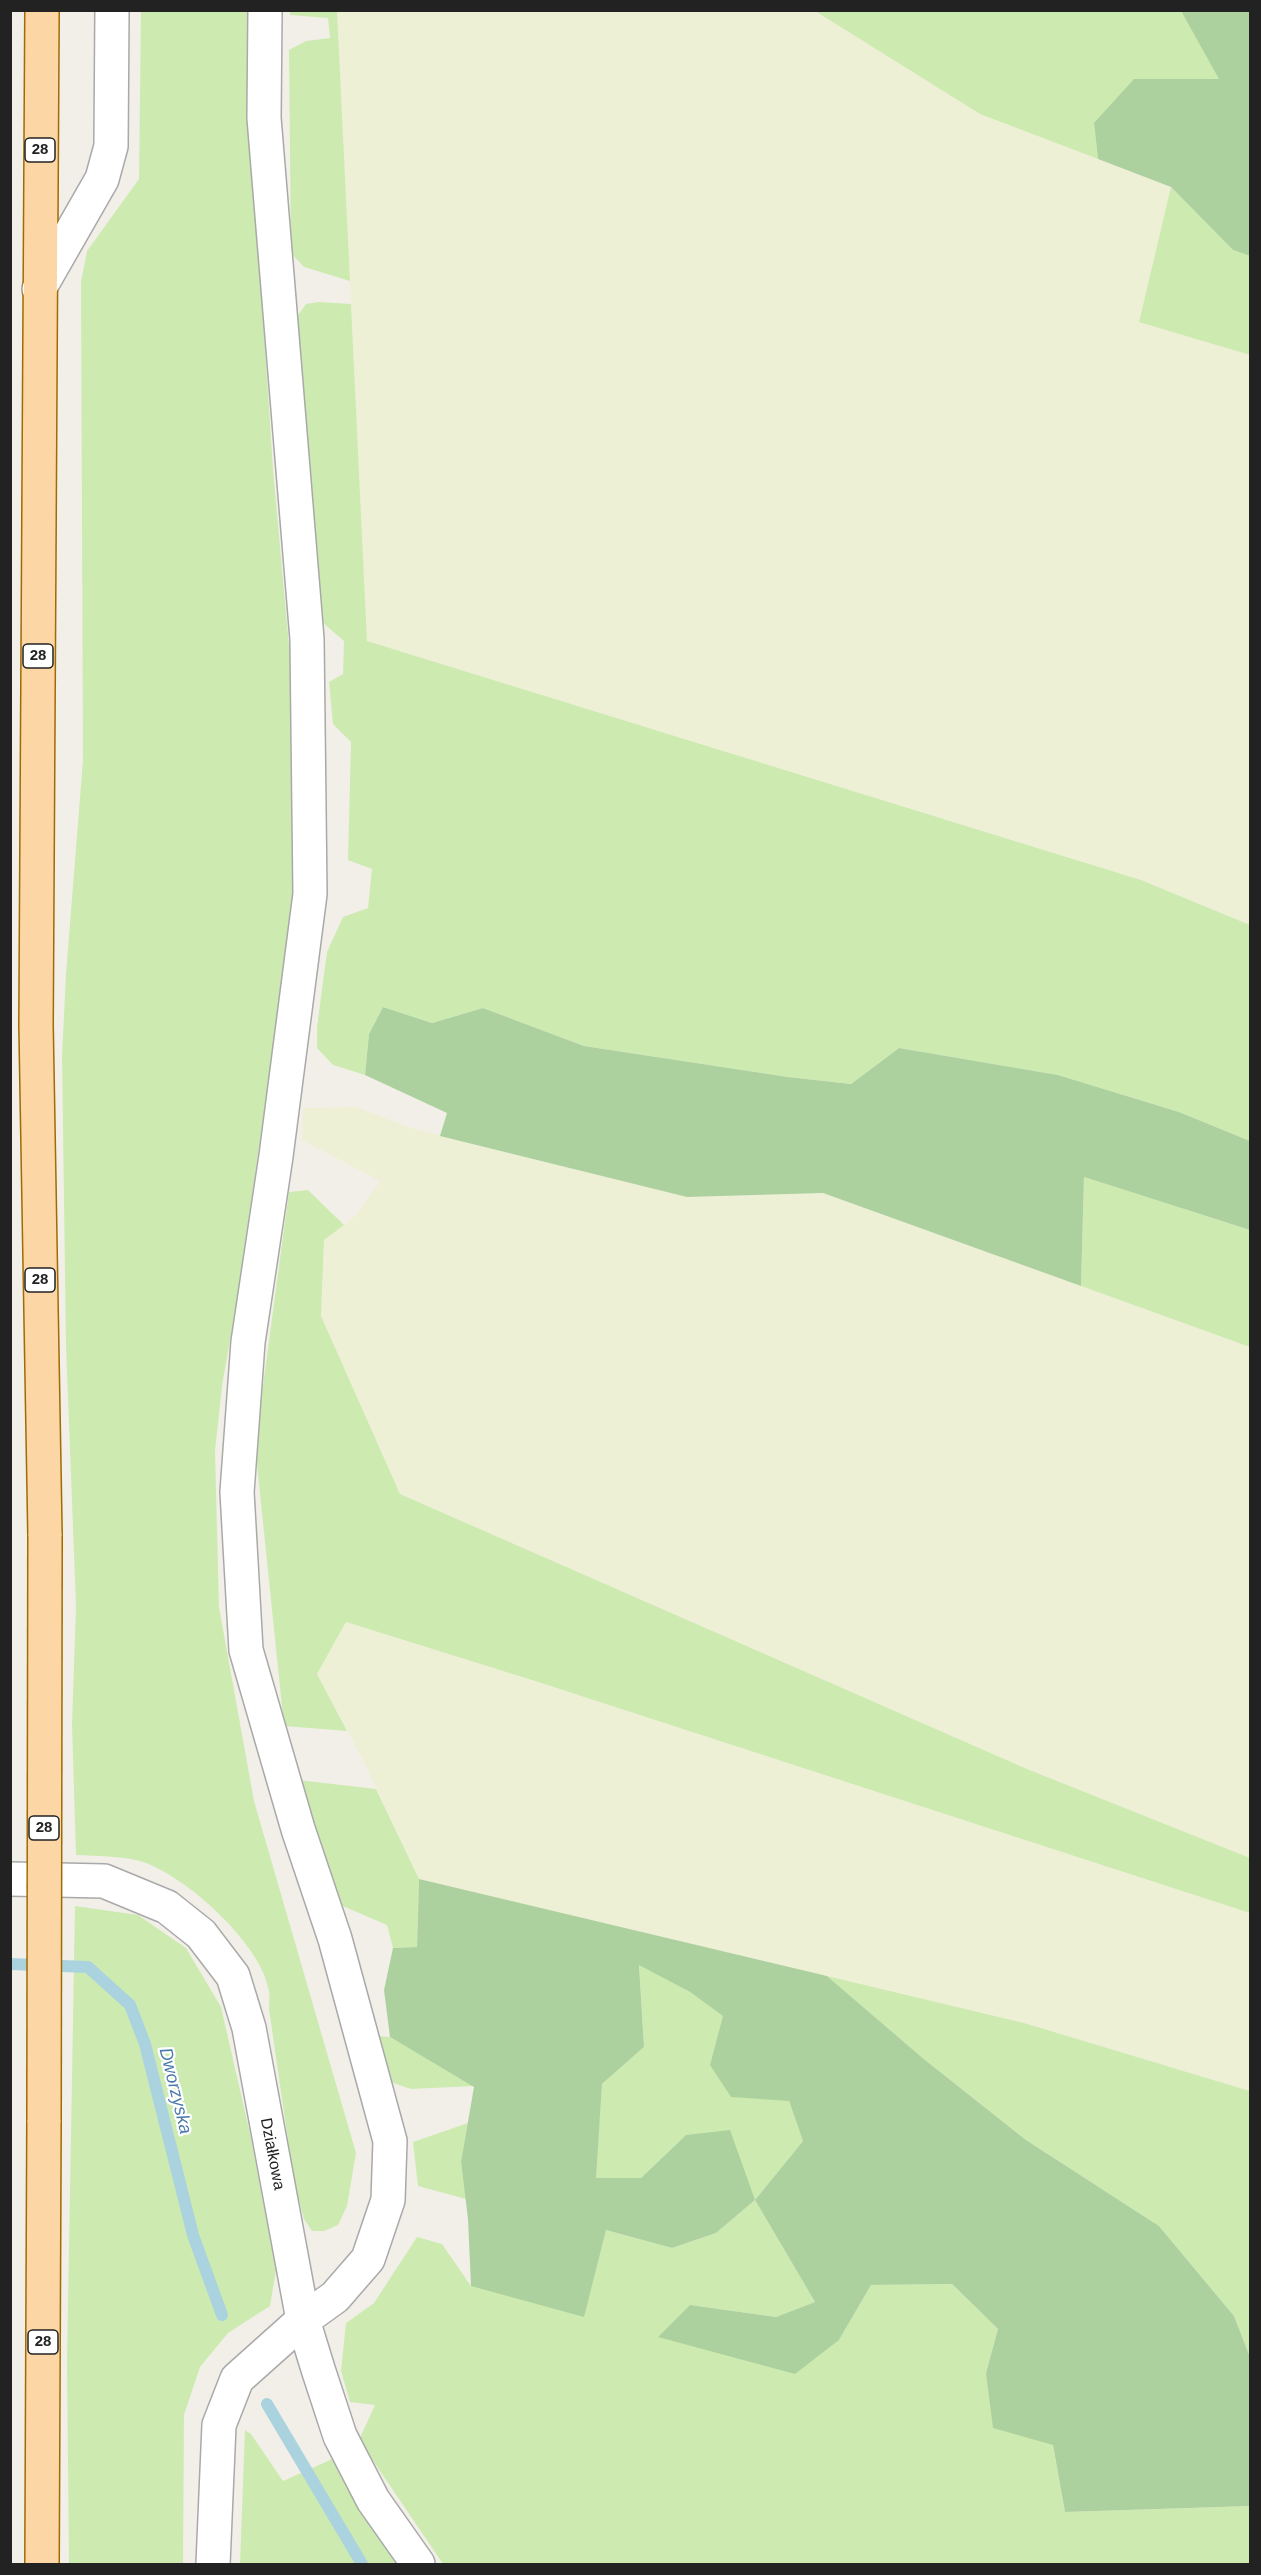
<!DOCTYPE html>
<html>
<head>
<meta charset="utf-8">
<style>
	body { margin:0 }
	#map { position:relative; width:1261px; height:2575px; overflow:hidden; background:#f2efe9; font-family:Arial,sans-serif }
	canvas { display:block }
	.frame { position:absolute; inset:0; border:12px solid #222; pointer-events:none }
</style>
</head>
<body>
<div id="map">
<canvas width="1261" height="2575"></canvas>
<div class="frame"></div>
</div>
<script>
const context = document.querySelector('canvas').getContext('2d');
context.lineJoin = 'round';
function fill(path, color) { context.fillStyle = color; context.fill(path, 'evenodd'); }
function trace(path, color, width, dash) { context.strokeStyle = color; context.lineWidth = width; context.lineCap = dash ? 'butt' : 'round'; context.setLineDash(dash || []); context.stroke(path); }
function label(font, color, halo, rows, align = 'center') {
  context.font = font + ' Arial,sans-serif'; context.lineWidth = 4.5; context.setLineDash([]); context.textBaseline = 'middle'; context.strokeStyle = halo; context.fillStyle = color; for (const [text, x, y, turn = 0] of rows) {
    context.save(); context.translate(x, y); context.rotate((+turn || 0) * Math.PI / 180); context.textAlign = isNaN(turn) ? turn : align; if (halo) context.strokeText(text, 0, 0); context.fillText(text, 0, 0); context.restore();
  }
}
fill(new Path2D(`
	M337,11H815L980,114L1171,187L1139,322L1250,355V925L1141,880L367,641Z
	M357,1107L411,1128L687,1197L823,1193L1250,1347V1858L1027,1769L400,1494L321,1316L324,1240L356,1215L380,1181L302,1140L303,1108Z
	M346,1622L535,1681L1250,1913V2091L1024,2023L419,1879L362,1758L317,1674Z`), '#eef0d5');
fill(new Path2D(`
	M141,11H255L258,242L273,469L297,735L295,897L237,1300L222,1386L215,1451L219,1607L254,1801L356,2153L347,2206L338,2225L324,2231H312L304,2219L294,2182L269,2009C269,2004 270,1997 269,1991C262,1944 184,1874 140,1861C119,1856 97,1856 76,1855L72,1724L76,1606L66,1346L62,1056L66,974L83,760L81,282L87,251L139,179Z
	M290,11H337L350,281L304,267L291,253L289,50L306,41L330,38L328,18L290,15Z
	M815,11H1181L1220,79L1094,123L1098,159L980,114Z
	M1171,187L1233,250L1250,256V355L1139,322Z
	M318,302L351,304L367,641L1141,880L1250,925V1141L1179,1112L1058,1075L899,1048L851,1084L788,1077L584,1046L483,1008L432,1023L383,1007L369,1034L365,1075L333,1065L317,1048V1027L327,952L343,917L368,908L372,869L348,860L351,742L333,724L329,682L343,674L344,641L323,623L296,318L306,304Z
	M1084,1177L1250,1230V1347L1081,1286Z
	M308,1190L344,1225L324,1240L321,1316L400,1494L1027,1769L1250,1858V1913L535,1681L346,1622L317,1674L347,1731L284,1726L255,1445L289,1192Z
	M298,1780L376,1789L419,1879L417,1947L393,1948L387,1925L338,1904Z
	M75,1906L138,1915L186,1948L221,2007L251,2138L276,2270L270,2306L228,2333L200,2367L184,2415L183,2564H69L67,2360Z
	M639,1964L690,1992L724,2016L710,2065L789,2101L803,2141L755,2200L815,2302L776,2317L690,2305L839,2340L871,2285L952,2284L998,2329L986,2373L1053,2445L1065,2512L1250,2506V2564H443L359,2440L375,2405L350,2402L341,2371L346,2323L374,2303L417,2237L442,2244L471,2286L606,2230L672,2248L716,2233L755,2200L686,2135L641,2178H595L602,2084L644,2047Z
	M827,1976L1024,2023L1250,2091V2357L1234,2316L1159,2226L1026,2140L925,2060Z
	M377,2036L390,2037L474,2086L411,2089L390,2082Z
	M468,2123L461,2162L466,2199L418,2186L413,2142Z
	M245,2430L251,2434L283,2481L337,2457L398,2564H240Z`), '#cdebb0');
fill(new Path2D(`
	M1181,11H1250V256L1233,250L1171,187L1098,159L1094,123L1134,79H1219Z
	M383,1007L432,1023L483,1008L584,1046L788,1077L851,1084L899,1048L1058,1075L1179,1112L1250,1141V1230L1084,1177L1081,1286L823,1193L687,1197L440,1136L447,1113L365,1075L369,1034Z
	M419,1879L827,1976L925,2060L1026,2140L1159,2226L1234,2316L1250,2357V2506L1065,2512L1053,2445L993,2428L986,2373L998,2329L952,2284L871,2285L839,2340L795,2374L658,2337L690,2305L776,2317L815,2302L755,2200L716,2233L672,2248L606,2230L584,2317L471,2286L468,2219L461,2162L474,2087L390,2037L384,1990L393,1948L417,1947ZM639,1965L690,1992L723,2016L710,2065L731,2097L789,2101L803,2141L755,2200L730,2130L686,2135L641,2178H596L602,2084L644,2047Z`), '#add19e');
trace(new Path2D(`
	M10,1964L88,1967L130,2005L145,2044L193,2235L222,2315
	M267,2404L362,2564`), '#aad3df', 12);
const minor = new Path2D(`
	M39,289L102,179L111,146L112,10
	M10,1879L104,1881L167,1907L201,1934L233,1976L249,2028L303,2320L318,2369L340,2436L373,2500L418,2564
	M213,2564L219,2425L237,2379L303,2320L335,2297L368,2259L388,2200L390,2141L335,1939L298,1829L246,1650L237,1492L248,1342L276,1156L310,894L307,639L264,118L265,10`);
const major = new Path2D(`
	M42,10L36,1024L45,1536
	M42,2564L44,2120`);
trace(minor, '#a9a9a9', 36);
trace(major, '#a06b00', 36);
trace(minor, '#fff', 33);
trace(major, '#fcd6a4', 33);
const majorBridge = new Path2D(`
	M44,2120L45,1536`);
trace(majorBridge, '#a06b00', 36, []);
trace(majorBridge, '#fcd6a4', 33);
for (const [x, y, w] of [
	[40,150,30],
	[38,656,30],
	[40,1280,30],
	[44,1828,30],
	[43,2342,30]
]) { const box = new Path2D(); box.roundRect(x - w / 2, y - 12, w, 24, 4.5); context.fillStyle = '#fff'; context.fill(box); trace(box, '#222', 1.5); }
label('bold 15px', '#222', null, [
	["28",40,150],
	["28",38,656],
	["28",40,1280],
	["28",44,1828],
	["28",43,2342]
]);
label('16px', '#222', '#fff', [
	["Działkowa",272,2154,79]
]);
label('italic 18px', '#4a7aab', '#fff', [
	["Dworzyska",175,2091,76]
]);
</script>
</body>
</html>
